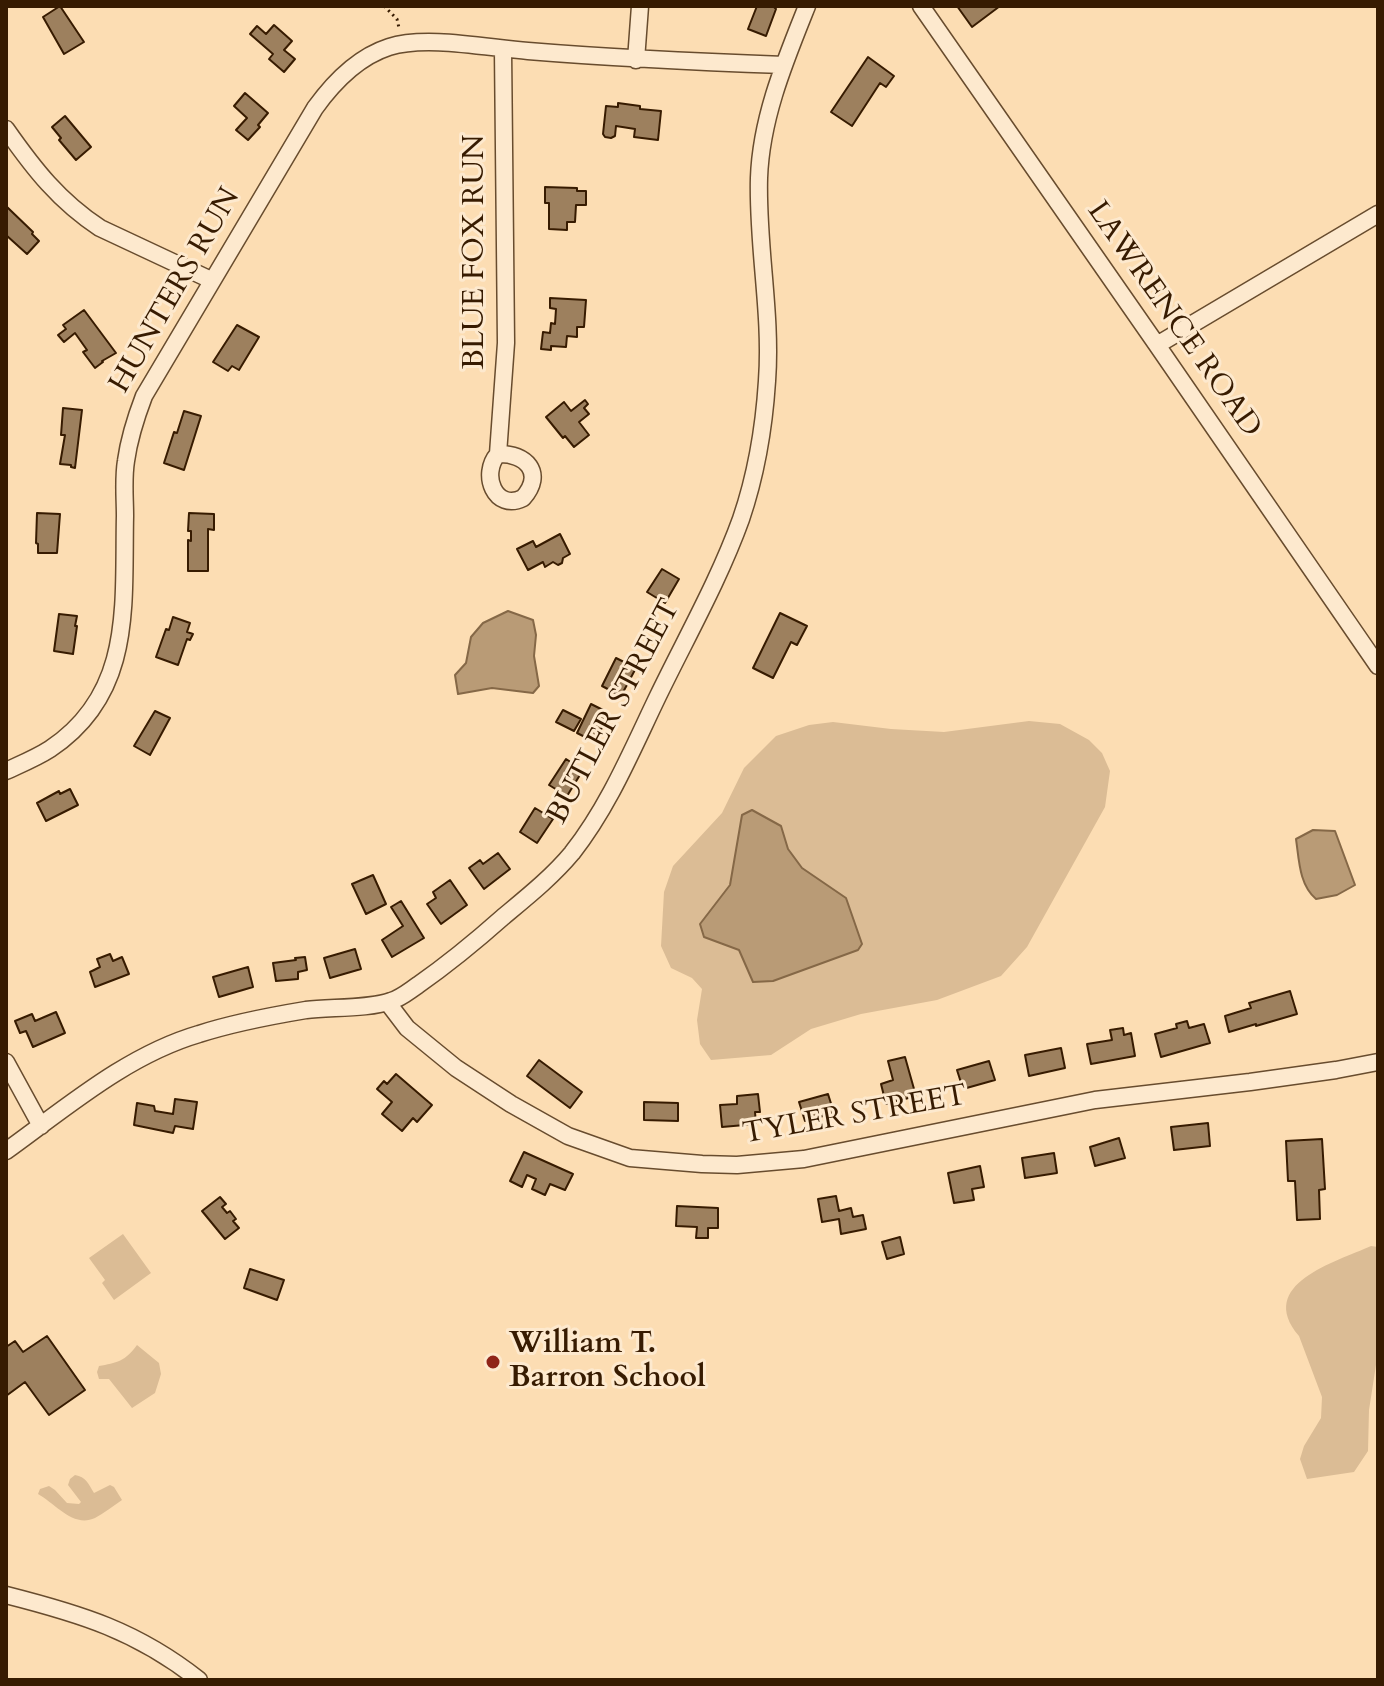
<!DOCTYPE html>
<html>
<head>
<meta charset="utf-8">
<style>
	body { margin:0 }
	#map { position:relative; width:1384px; height:1686px; overflow:hidden; background:#fcddb3; font-family:Cardo,serif }
	canvas { display:block }
	.frame { position:absolute; inset:0; border:8px solid #371b01; pointer-events:none }
</style>
</head>
<body>
<div id="map">
<canvas width="1384" height="1686"></canvas>
<div class="frame"></div>
</div>
<script>
const context = document.querySelector('canvas').getContext('2d');
context.lineJoin = 'round';
function fill(path, color) { context.fillStyle = color; context.fill(path, 'evenodd'); }
function trace(path, color, width, dash) { context.strokeStyle = color; context.lineWidth = width; context.lineCap = dash ? 'butt' : 'round'; context.setLineDash(dash || []); context.stroke(path); }
function label(font, color, halo, rows, align = 'center') {
  context.font = font + ' Cardo,serif'; context.lineWidth = 6; context.setLineDash([]); context.textBaseline = 'middle'; context.strokeStyle = halo; context.fillStyle = color; for (const [text, x, y, turn = 0] of rows) {
    context.save(); context.translate(x, y); context.rotate((+turn || 0) * Math.PI / 180); context.textAlign = isNaN(turn) ? turn : align; if (halo) context.strokeText(text, 0, 0); context.fillText(text, 0, 0); context.restore();
  }
}
fill(new Path2D(`
	M1029,721L1060,724L1089,740L1102,753L1110,771L1105,807L1027,947L1001,976L937,1000L861,1014L811,1029L771,1055L711,1060L700,1044L697,1020L702,989L692,978L671,968L661,946L664,892L673,866L722,813L744,768L776,736L809,725L833,722L891,729L944,732Z
	M123,1234L151,1273L114,1300L102,1283L105,1280L89,1258Z
	M1371,1246L1378,1247V1352L1369,1410L1368,1451L1354,1472L1307,1479L1300,1459L1304,1446L1321,1418L1322,1397L1299,1336C1255,1284 1336,1262 1371,1246Z
	M137,1345L159,1363L161,1374L155,1393L132,1408L109,1379H99L97,1372L99,1366C116,1363 126,1361 137,1345Z
	M75,1475C86,1477 88,1483 94,1493L110,1485L114,1487L122,1500C113,1506 104,1513 95,1518C73,1528 56,1504 38,1494L40,1489L49,1486L55,1490L67,1503L79,1504L81,1502L68,1485L70,1479Z`), '#dbbc95');
const water = new Path2D(`
	M508,611L533,620L536,635L534,656L539,686L533,693L492,688L458,694L455,675L466,663L471,637L483,623Z
	M752,810L781,826L788,849L802,868L846,898L862,944L858,950L773,981L753,982L739,950L704,937L700,924L730,885L742,815Z
	M1313,830L1335,831L1355,885L1337,895L1316,899C1299,885 1299,859 1296,839Z`);
fill(water, '#b99b76');
trace(water, '#856847', 2);
const building = new Path2D(`
	M60,6L84,42L64,54L43,17Z
	M757,6H773L776,9L766,36L748,29Z
	M957,6H1000L972,27Z
	M274,25L292,41L284,50L295,59L284,72L269,59L273,54L250,34L257,26L266,34Z
	M868,57L894,76L886,87L880,83L852,126L831,112Z
	M245,93L268,113L258,125L260,127L248,140L236,130L247,118L234,106Z
	M618,103L640,106V109L661,111L658,140L634,137L635,129L616,126L615,136L611,138L605,137L603,134L606,106L618,107Z
	M65,116L91,147L76,160L59,140L61,138L52,127Z
	M545,187L577,188V191H586V205H576L575,222H567V230L549,229V203H545Z
	M6,206L33,232L32,234L39,241L27,254L6,235Z
	M550,298L586,300L584,327H577V337L567,336L566,347L551,346V350L541,349L543,332L550,333L551,323L555,324L556,309L550,308Z
	M84,310L116,353L102,361L103,362L95,368L83,352L87,350L75,333L64,342L58,335L66,329L63,325Z
	M237,325L259,337L239,370L232,366L228,371L213,362Z
	M585,400L588,404L584,408L589,414L579,422L589,435L574,447L565,436L563,438L546,417L564,402L571,411Z
	M63,408L82,410L75,468L71,467V465L60,464L65,435H61Z
	M184,411L201,416L184,470L164,463L174,432L177,433Z
	M37,513L60,514L57,553H38V544L36,543Z
	M189,513L214,514V530L208,529V571H188V540L191,541V531H188Z
	M560,534L570,554L563,558L562,563L558,565L553,562L545,567L543,562L528,570L517,549L533,541L536,547Z
	M662,569L679,579L665,603L647,592Z
	M780,613L807,626L797,645L791,642L773,678L753,668Z
	M59,614L77,616L75,626H77L73,654L54,651Z
	M173,617L190,623L187,632L193,634L190,640L187,639L178,665L156,657L166,629L169,630Z
	M616,658L636,668L621,696L602,686Z
	M591,704L609,713L595,742L577,733Z
	M563,710L581,719L574,731L556,722Z
	M155,711L170,718L150,755L134,746Z
	M566,759L583,770L567,796L549,785Z
	M70,789L78,805L46,821L37,803L59,791L60,794Z
	M535,808L553,819L537,843L520,832Z
	M498,853L510,869L484,889L469,868L480,860L483,864Z
	M373,875L386,904L366,914L352,884Z
	M450,880L467,905L441,924L427,904L436,898L433,892Z
	M401,901L424,938L392,957L382,940L403,926L391,907Z
	M355,949L361,969L330,978L324,958Z
	M110,954L113,961L122,957L129,974L95,987L90,972L100,967L97,959Z
	M305,957L307,970L298,972V979L276,981L273,963L296,960L295,958Z
	M248,967L253,987L219,997L213,977Z
	M1290,991L1297,1014L1256,1026V1024L1229,1032L1225,1016L1251,1008L1249,1003Z
	M56,1012L65,1033L33,1047L26,1031L20,1033L15,1021L32,1014L35,1021Z
	M1187,1021L1189,1028L1204,1024L1210,1043L1161,1057L1155,1034L1177,1028L1176,1024Z
	M1123,1028L1124,1035L1131,1033L1135,1056L1091,1064L1087,1044L1112,1040L1110,1030Z
	M1061,1048L1065,1068L1029,1076L1025,1055Z
	M905,1057L916,1096L886,1104L881,1084L893,1080L888,1061Z
	M539,1060L582,1092L570,1108L527,1076Z
	M989,1061L995,1080L963,1089L957,1070Z
	M396,1074L432,1105L417,1122L413,1118L402,1131L382,1114L392,1102L377,1089L384,1081L387,1084Z
	M758,1094L760,1112H755L756,1124L722,1127L720,1105L737,1104V1096Z
	M828,1094L834,1113L805,1121L799,1102Z
	M175,1099L197,1102L193,1129L175,1126L173,1133L134,1125L137,1103L154,1106L155,1111L173,1114Z
	M644,1102L678,1103V1121L644,1120Z
	M1208,1123L1210,1146L1174,1150L1171,1127Z
	M1119,1138L1125,1158L1095,1166L1090,1147Z
	M1322,1139L1325,1189L1319,1190L1320,1219L1297,1220L1295,1181H1288L1286,1141Z
	M524,1152L573,1174L565,1190L550,1184L545,1195L532,1189L536,1179L527,1175L522,1187L510,1181Z
	M1054,1153L1057,1173L1025,1178L1022,1158Z
	M980,1166L984,1187L972,1189L974,1200L954,1203L948,1173Z
	M836,1196L839,1211L851,1208L853,1217L863,1215L866,1229L841,1234L839,1219L822,1222L818,1199Z
	M220,1197L226,1204L222,1207L227,1213L230,1211L236,1219L233,1221L239,1228L225,1239L202,1211Z
	M677,1206L718,1208V1228H708V1238H696L697,1227L676,1226Z
	M900,1237L904,1254L887,1259L882,1242Z
	M250,1269L284,1280L277,1300L244,1288Z
	M47,1336L85,1390L49,1415L25,1382L6,1396V1347L15,1341L23,1352Z`);
fill(building, '#9d805e');
trace(building, '#371b01', 2);
const minor = new Path2D(`
	M921,6L1157,345L1378,666
	M636,60L640,6
	M6,129C34,169 59,201 100,228L211,280
	M1157,345L1378,214
	M498,454C526,453 545,473 523,498C495,512 480,474 498,454L506,343L503,50
	M6,771C21,764 36,758 50,749C134,693 123,605 125,516C125,498 123,479 126,461C129,439 136,417 144,396L315,108C333,83 358,57 389,47C426,35 488,48 528,51C613,58 699,62 784,65
	M388,1003L407,1028L456,1068L511,1104L568,1136L630,1158L702,1164L737,1165L804,1159L1095,1100L1250,1082L1336,1070L1378,1062
	M6,1062L41,1126
	M6,1151C66,1108 127,1055 199,1034C233,1023 270,1016 306,1010C330,1007 369,1009 391,1001C401,998 409,991 418,985C448,964 476,941 503,917C527,897 552,877 572,853C609,806 632,750 658,696C686,638 719,580 741,519C756,475 764,428 767,381C772,313 757,246 759,178C761,118 785,61 807,6
	M6,1595C81,1614 137,1631 199,1680`);
trace(minor, '#684c2e', 19);
trace(new Path2D(`
	M384,6L397,19L399,28`), '#371b01', 3, [2, 4]);
trace(minor, '#fde9ce', 16);
for (const [x, y, r, color] of [
	[493,1362,8,"#8f2418"]
]) { const dot = new Path2D(); dot.arc(x, y, r, 0, 2 * Math.PI); context.fillStyle = color; context.fill(dot); trace(dot, '#fde9ce', 3); }
label('30px', '#371b01', '#fde9ce', [
	["BLUE FOX RUN",476,252,-90],
	["HUNTERS RUN",176,291,-60],
	["LAWRENCE ROAD",1173,320,55],
	["BUTLER STREET",615,712,-62],
	["TYLER STREET",855,1116,-10]
]);
label('bold 30px', '#371b01', '#fde9ce', [
	["William T.",509,1345],
	["Barron School",509,1379]
], 'left');
</script>
</body>
</html>
